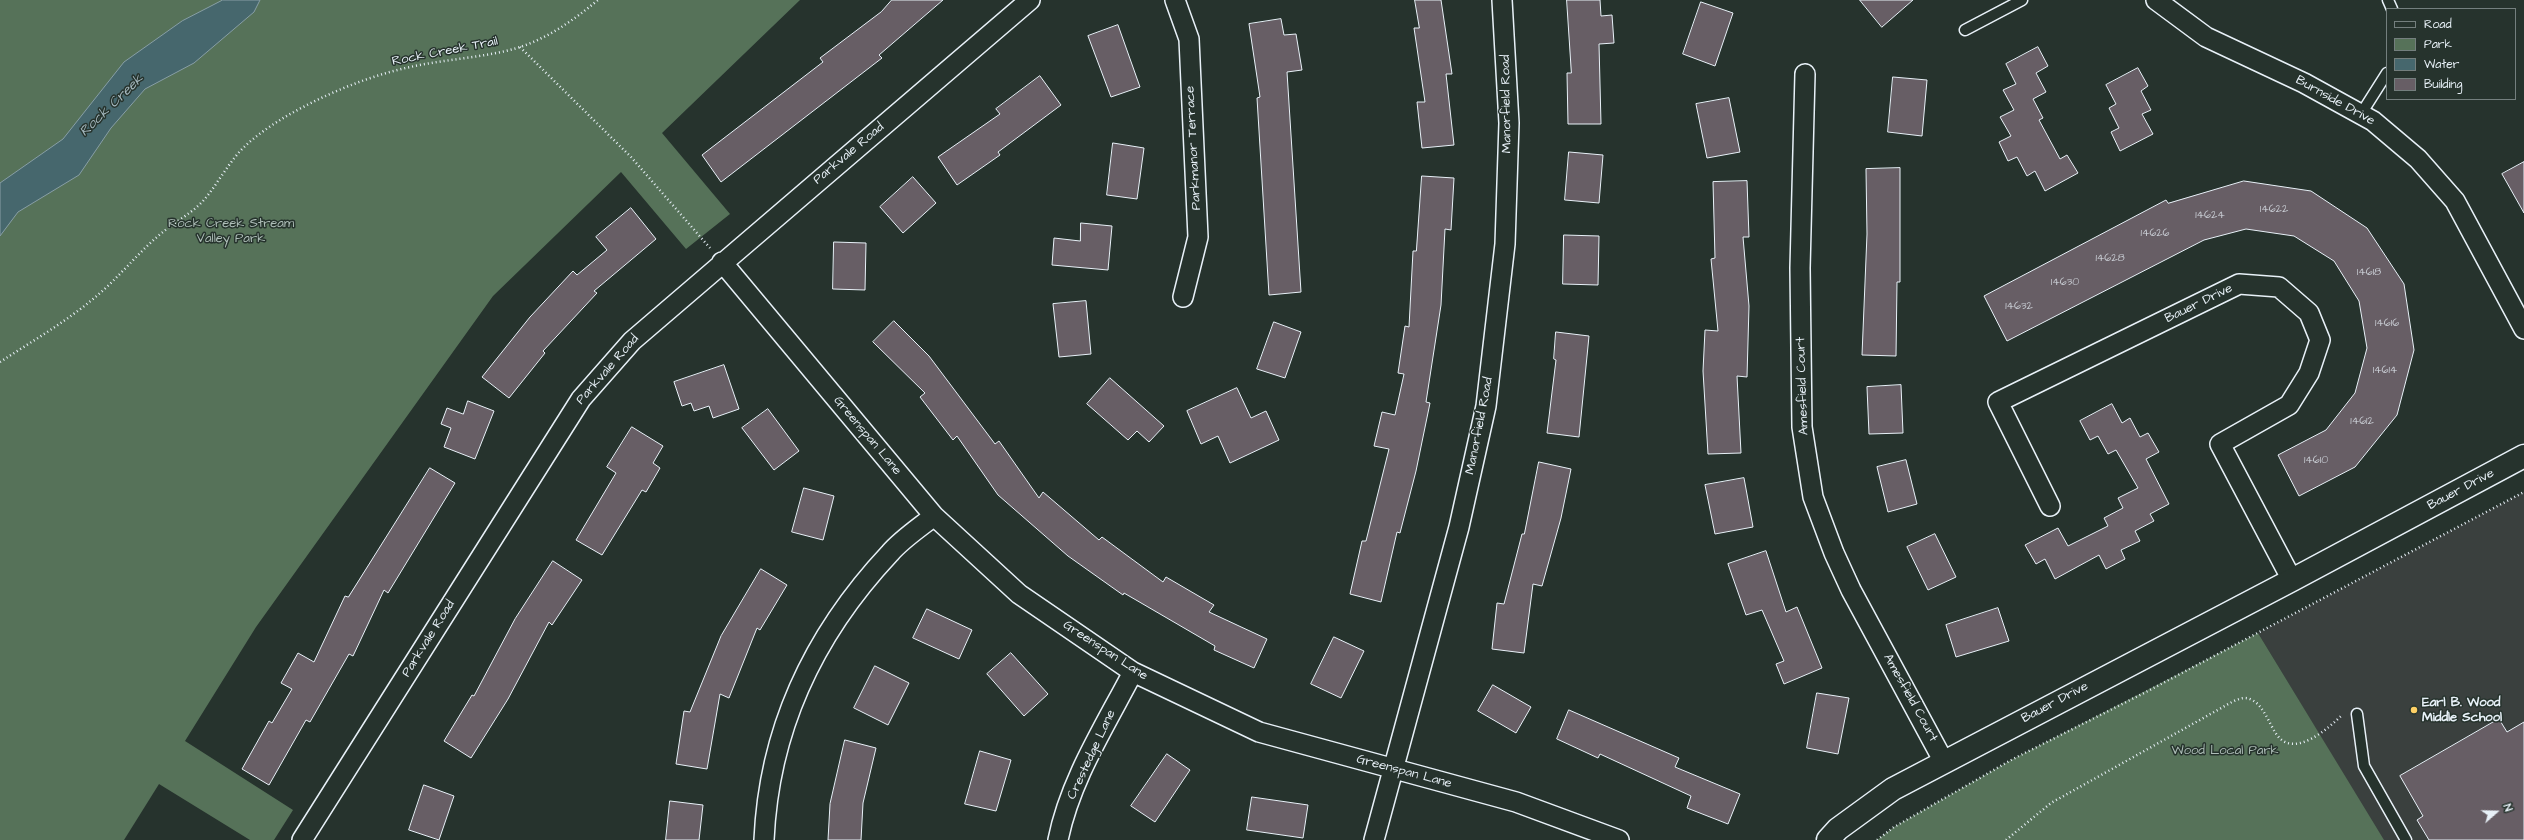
<!DOCTYPE html>
<html>
<head>
<meta charset="utf-8">
<style>
	body { margin:0 }
	#map { position:relative; width:2524px; height:840px; overflow:hidden; background:#26332d; font-family:"Architects Daughter",sans-serif }
	canvas { display:block }
	.legend { position:absolute; left:2386px; top:8px; width:130px; height:92px; box-sizing:border-box; background:#26332d; border:1px solid #747f7e; margin:0; padding:5px 7px; list-style:none; font-size:12px; color:#e8f1f8 }
	.legend li { display:flex; align-items:center; gap:8px; height:20px }
	.legend b { width:20px; border:1px solid #747f7e }
	.north { position:absolute; left:2476px; top:792px; width:40px; height:40px; -webkit-text-stroke:3px #26332d; paint-order:stroke; rotate:70deg; font-size:11px; font-weight:700; line-height:16px; text-align:center; color:#e8f1f8 }
	.north::after { content:''; display:block; margin:auto; width:14px; height:18px; background:#e8f1f8; clip-path:polygon(50% 0,100% 100%,50% 72%,0 100%) }
</style>
</head>
<body>
<div id="map">
<canvas width="2524" height="840"></canvas>
<ul class="legend">
<li><b style="height:5px;background:#26332d"></b>Road</li>
<li><b style="height:11px;background:#567259"></b>Park</li>
<li><b style="height:11px;background:#46676d"></b>Water</li>
<li><b style="height:11px;background:#675e65"></b>Building</li>
</ul>
<div class="north">N</div>
</div>
<script>
const context = document.querySelector('canvas').getContext('2d');
context.lineJoin = 'round';
function fill(path, color) { context.fillStyle = color; context.fill(path, 'evenodd'); }
function trace(path, color, width, dash) { context.strokeStyle = color; context.lineWidth = width; context.lineCap = dash ? 'butt' : 'round'; context.setLineDash(dash || []); context.stroke(path); }
function label(font, color, halo, rows, align = 'center') {
  context.font = font + ' "Architects Daughter",sans-serif'; context.lineWidth = 3; context.setLineDash([]); context.textBaseline = 'middle'; context.strokeStyle = halo; context.fillStyle = color; for (const [text, x, y, turn = 0] of rows) {
    context.save(); context.translate(x, y); context.rotate((+turn || 0) * Math.PI / 180); context.textAlign = isNaN(turn) ? turn : align; if (halo) context.strokeText(text, 0, 0); context.fillText(text, 0, 0); context.restore();
  }
}
fill(new Path2D(`
	M2524,492V840H2383L2258,633Z`), '#3a403e');
fill(new Path2D(`
	M0,0H800L662,133L730,214L686,249L621,172L493,296L256,627L185,741L293,810L274,840H250L159,784L124,840H0Z
	M2258,633L2384,840H1877L1894,827L2013,759Z`), '#567259');
const water = new Path2D(`
	M223,0H260L254,12L194,63L145,89L111,128L79,175L18,212L0,236V183L63,139L124,62L182,21Z`);
fill(water, '#46676d');
trace(water, '#879ea5', 1);
const building = new Path2D(`
	M892,0H943L879,55L882,58L721,182L702,155L823,62L820,58L881,12Z
	M1415,0H1441L1452,74H1446L1454,145L1422,148L1417,102H1425L1414,28H1419Z
	M1567,0H1600L1601,16L1612,15L1614,43L1599,44L1601,124H1568L1567,73H1571Z
	M1860,0H1913L1882,27Z
	M1701,2L1733,13L1715,66L1683,54Z
	M1281,19L1284,35L1296,34L1302,70L1287,72L1301,292L1269,295L1257,98L1260,97L1249,24Z
	M1118,25L1140,87L1111,97L1088,36Z
	M2038,47L2048,66L2036,73L2046,92L2033,99L2043,118L2039,120L2060,159L2067,155L2078,173L2045,191L2035,171L2027,176L2017,157L2008,161L1999,142L2011,136L2000,117L2014,110L2003,90L2016,84L2006,64Z
	M2138,68L2148,86L2141,91L2151,110L2142,114L2153,134L2120,151L2111,132L2119,128L2109,108L2116,104L2106,85Z
	M1040,76L1061,105L998,152L1000,155L957,185L938,157L1000,114L996,109Z
	M1893,77L1927,80L1922,136L1888,132Z
	M1729,98L1740,152L1707,158L1696,104Z
	M1113,143L1144,148L1137,199L1107,195Z
	M1569,152L1603,155L1599,203L1565,200Z
	M2524,162V213L2502,174Z
	M1900,168V282H1897L1896,356L1862,355L1867,234L1866,169Z
	M1422,176L1454,178L1451,230L1445,229L1441,305L1426,402L1430,403L1416,471L1400,533L1397,532L1381,602L1350,594L1362,541H1366L1389,449L1374,446L1382,412L1395,415L1404,374L1398,373L1405,326L1409,327L1413,251H1416Z
	M913,177L936,203L903,233L880,207Z
	M1747,181L1749,237H1743L1749,306L1747,377L1737,376L1741,453L1708,454L1703,371L1705,330L1718,331L1711,259L1715,258L1713,182Z
	M2244,181L2311,191L2367,228L2404,284L2414,350L2397,415L2355,467L2299,496L2278,455L2326,430L2355,393L2367,348L2359,301L2334,261L2294,236L2246,229L2204,240L2007,341L1984,296L2166,200L2168,203Z
	M631,208L656,239L594,291L597,293L543,351L545,353L509,398L482,377L530,317L573,271L577,275L607,250L596,237Z
	M1081,223L1112,226L1108,270L1052,265L1054,238L1080,241Z
	M1564,235L1599,236L1598,285L1563,284Z
	M834,242L866,243L865,290L833,289Z
	M1086,301L1091,354L1059,357L1053,304Z
	M894,321L929,356L995,444L999,441L1039,498L1043,492L1099,540L1102,537L1163,582L1166,577L1214,605L1209,612L1267,639L1254,668L1214,650L1215,646L1124,593L1123,595L1068,556L998,495L957,436L953,440L920,397L925,393L873,342Z
	M1274,322L1301,332L1285,378L1257,369Z
	M1556,332L1589,336L1579,437L1547,433L1556,360L1554,359Z
	M724,365L739,409L713,418L709,406L694,411L691,403L682,406L674,382Z
	M1110,378L1164,426L1149,442L1137,431L1128,440L1087,404Z
	M1901,385L1903,433L1869,434L1867,387Z
	M1237,388L1251,418L1266,411L1279,440L1230,463L1218,436L1201,444L1187,411Z
	M468,401L494,411L475,459L444,447L451,428L441,424L447,408L463,414Z
	M2112,404L2122,423L2130,418L2140,437L2148,433L2159,452L2146,459L2169,504L2150,514L2154,521L2135,531L2140,541L2121,550L2125,559L2106,569L2099,555L2055,579L2045,559L2036,564L2025,545L2058,528L2068,546L2108,526L2104,518L2123,508L2118,498L2138,488L2116,450L2108,454L2098,436L2090,440L2080,421Z
	M768,409L799,451L774,470L742,428Z
	M632,427L663,446L653,463L660,468L646,492L642,490L602,555L576,540L616,473L607,467Z
	M1906,460L1917,504L1888,512L1877,467Z
	M1539,462L1571,469L1561,518L1542,586L1533,584L1524,653L1492,649L1497,603L1504,604L1522,534H1524Z
	M430,468L455,483L388,593L384,590L353,656L349,654L310,722L306,720L269,785L242,769L269,721L272,723L292,689L281,683L298,653L314,662L345,596L348,597Z
	M1744,478L1753,527L1715,534L1705,485Z
	M804,488L834,496L823,540L792,532Z
	M1935,534L1956,577L1928,590L1907,547Z
	M1766,551L1786,612L1797,607L1822,668L1784,684L1776,664L1784,661L1762,610L1746,615L1728,564Z
	M553,561L582,580L552,625L549,622L508,699L471,758L444,741L472,695L474,696L515,619Z
	M761,569L787,585L760,630L757,628L729,698L720,694L707,769L676,764L684,711L690,712L721,636Z
	M1998,608L2009,641L1956,657L1946,625Z
	M927,609L972,630L959,659L913,638Z
	M1334,637L1364,651L1341,698L1311,684Z
	M1011,653L1048,694L1024,716L987,674Z
	M875,666L909,683L888,725L854,708Z
	M1493,685L1531,707L1516,733L1478,711Z
	M1817,693L1849,698L1838,754L1807,748Z
	M1569,710L1679,758L1675,767L1740,794L1728,824L1687,808L1691,796L1600,754L1598,758L1557,739Z
	M2499,719L2507,732L2524,722V840H2429L2417,820L2423,816L2400,776Z
	M845,740L876,748L863,803L861,840H828L830,804Z
	M980,751L1011,760L996,811L965,804Z
	M1167,754L1190,770L1155,822L1131,806Z
	M424,785L454,796L439,840L409,830Z
	M1252,797L1308,805L1303,838L1247,830Z
	M670,801L703,805L699,840H666Z`);
fill(building, '#675e65');
trace(building, '#e8f1f8', 1);
const lane = new Path2D(`
	M2388,0L2392,9
	M1965,30L2022,0
	M2361,114L2387,73
	M2357,714L2364,766L2406,840`);
const street = new Path2D(`
	M1175,0L1189,39L1198,237L1183,297
	M2156,0L2206,37L2304,83L2373,121L2418,159L2455,201L2524,329
	M1805,74L1800,268L1802,427L1813,497L1834,553L1851,590L1944,762
	M722,262L934,516L1019,594L1133,672L1259,732L1516,802L1619,840
	M2050,506L1998,402L2239,284L2279,287L2309,313L2320,340L2309,373L2289,405L2220,444L2292,580
	M302,840L581,399L632,341L1030,0
	M764,840C769,728 814,634 890,553C902,539 919,528 934,516
	M1058,840C1070,780 1105,726 1133,672
	M1374,840L1459,527L1486,406L1505,244L1509,123L1502,0`);
const secondary = new Path2D(`
	M1828,840L1838,829L1893,789L2292,580L2524,456`);
trace(lane, '#e8f1f8', 13);
trace(street, '#e8f1f8', 22);
trace(secondary, '#e8f1f8', 25);
trace(new Path2D(`
	M520,47L631,157L710,248
	M0,362C31,342 64,323 93,299C118,279 138,252 163,232C176,221 191,214 203,201C217,185 227,165 242,149C254,137 270,126 285,117C325,94 370,75 415,66C444,60 473,58 501,52C538,45 569,24 598,0
	M1877,840L1894,827L2013,759L2146,692L2524,492
	M2006,840L2051,803L2232,702C2238,699 2245,696 2252,700C2264,706 2269,724 2277,735C2294,759 2329,728 2342,715`), '#e8f1f8', 2.5, [1, 3]);
trace(lane, '#26332d', 10);
trace(street, '#26332d', 19);
trace(secondary, '#26332d', 22);
for (const [x, y, r, color] of [
	[2414,710,4,"#ffd166"]
]) { const dot = new Path2D(); dot.arc(x, y, r, 0, 2 * Math.PI); context.fillStyle = color; context.fill(dot); trace(dot, '#26332d', 1.5); }
label('11px', '#c8ccd3', null, [
	["14622",2274,210],
	["14624",2210,216],
	["14626",2155,234],
	["14628",2110,259],
	["14618",2369,273],
	["14630",2065,283],
	["14632",2019,307],
	["14616",2387,324],
	["14614",2385,371],
	["14612",2362,422],
	["14610",2316,461]
]);
label('13px', '#e8f1f8', '#26332d', [
	["Rock Creek Trail",445,52,-11],
	["Burnside Drive",2335,101,29],
	["Manorfield Road",1507,104,-91],
	["Parkmanor Terrace",1194,148,-93],
	["Parkvale Road",849,154,-40],
	["Bauer Drive",2199,304,-26],
	["Parkvale Road",608,370,-49],
	["Amesfield Court",1803,386,-92],
	["Manorfield Road",1480,426,-79],
	["Greenspan Lane",867,436,50],
	["Bauer Drive",2461,490,-28],
	["Parkvale Road",429,639,-58],
	["Greenspan Lane",1105,651,33],
	["Amesfield Court",1910,698,61],
	["Bauer Drive",2055,703,-28],
	["Crestedge Lane",1092,755,-65],
	["Greenspan Lane",1404,772,15]
]);
label('13px', '#aebeb8', '#26332d', [
	["Rock Creek Stream",231,224],
	["Valley Park",231,239],
	["Wood Local Park",2225,751]
]);
label('bold 13px', '#e8f1f8', '#26332d', [
	["Earl B. Wood",2422,703],
	["Middle School",2422,718]
], 'left');
label('italic 14px', '#a7bac0', '#26332d', [
	["Rock Creek",112,106,-44]
]);
</script>
</body>
</html>
